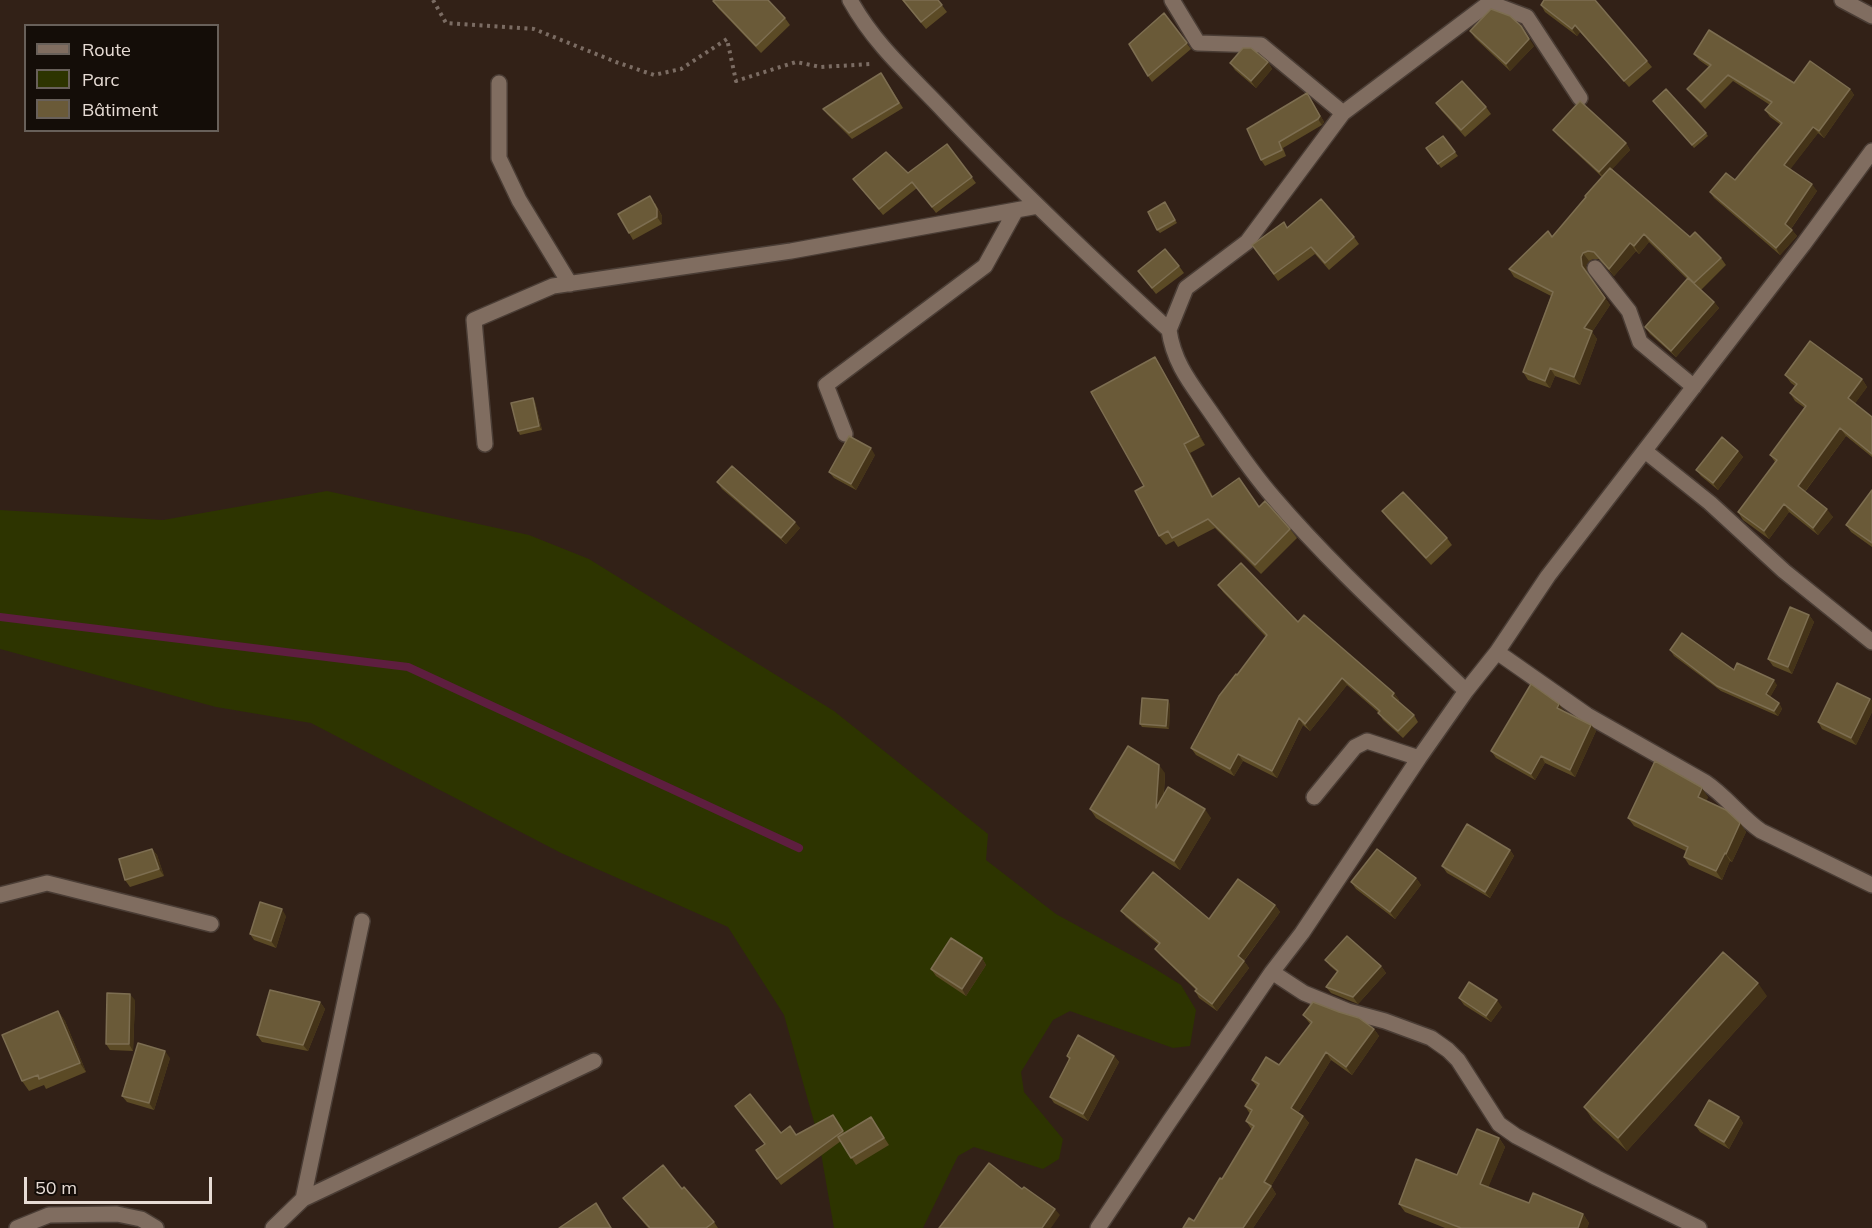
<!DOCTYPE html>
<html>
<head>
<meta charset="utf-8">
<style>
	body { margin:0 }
	#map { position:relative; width:1872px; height:1228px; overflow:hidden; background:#322117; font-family:Mulish,sans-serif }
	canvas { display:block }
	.legend { position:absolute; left:24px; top:24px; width:195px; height:108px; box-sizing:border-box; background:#140d08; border:2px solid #68605a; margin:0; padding:8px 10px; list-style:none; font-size:18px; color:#e7dcd5 }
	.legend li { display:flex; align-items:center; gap:12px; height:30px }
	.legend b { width:30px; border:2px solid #68605a }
	.scale { position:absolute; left:24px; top:1177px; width:188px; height:27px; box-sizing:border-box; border:3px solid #e7dcd5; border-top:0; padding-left:8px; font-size:18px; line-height:21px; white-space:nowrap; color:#e7dcd5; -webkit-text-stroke:4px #140d08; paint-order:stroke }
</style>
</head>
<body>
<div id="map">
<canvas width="1872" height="1228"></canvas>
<ul class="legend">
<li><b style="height:8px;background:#806d60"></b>Route</li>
<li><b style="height:16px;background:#2d3400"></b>Parc</li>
<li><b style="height:16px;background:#6a5a38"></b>Bâtiment</li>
</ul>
<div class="scale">50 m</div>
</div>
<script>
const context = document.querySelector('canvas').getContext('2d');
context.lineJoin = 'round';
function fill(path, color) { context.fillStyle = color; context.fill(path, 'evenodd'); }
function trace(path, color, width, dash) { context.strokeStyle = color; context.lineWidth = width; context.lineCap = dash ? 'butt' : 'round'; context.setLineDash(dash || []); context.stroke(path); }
fill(new Path2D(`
	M327,491L529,535L589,559L834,711L988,834L986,860L1056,914L1149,965L1181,985L1196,1010L1190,1046L1173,1048L1070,1011L1053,1020L1021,1072L1024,1092L1063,1139L1059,1159L1043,1169L974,1147L958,1156L923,1228H834L818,1136L784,1015L728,927L561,853L311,723L216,707L0,649V510L163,520Z`), '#2d3400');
trace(new Path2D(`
	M0,617L408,667L799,848`), '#5e1e3f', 8);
const minor = new Path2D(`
	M850,0C875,45 909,74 944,111C1016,187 1092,259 1169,330C1174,365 1193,386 1212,414C1232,443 1251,472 1274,498C1333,567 1401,628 1466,691
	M1172,0L1198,43L1261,45L1343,113
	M1842,0L1872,16
	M1490,3L1527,17L1580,98
	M499,83V158L519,200L570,284
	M1595,268L1629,311L1640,342L1694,387
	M1169,330L1186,288L1247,242L1343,113L1493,0
	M845,434L826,385L985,266L1016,210
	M485,444L474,320L553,286L791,251L1038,206
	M1645,451L1710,503L1784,571L1872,642
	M1497,652L1587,715L1705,782C1726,796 1741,817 1761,831L1872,885
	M1314,797L1355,747L1367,741L1419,758
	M0,895L47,883L211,924
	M1272,972L1304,993L1348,1011L1385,1021L1431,1038L1448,1050L1458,1060L1499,1124L1516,1136L1597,1178L1699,1228
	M303,1199L362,921
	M17,1228L49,1215L117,1214L141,1219L156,1228
	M273,1228L303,1199L594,1061
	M1098,1228L1169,1122L1272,972L1302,933L1419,758L1466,691L1497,652L1548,576L1803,245L1872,151`);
trace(minor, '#4a3d35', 18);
trace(new Path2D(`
	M433,0L446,23L534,29L616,62L654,75L681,69L727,39L736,81L796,62L821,67L871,64`), '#7b6c63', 4, [3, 4.5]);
trace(minor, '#806d60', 15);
fill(new Path2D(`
	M902,0H938L947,12L926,29Z
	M713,1L785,18L790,25L761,53L718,8Z
	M1541,5L1647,61L1652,67L1629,87L1580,32L1577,36L1545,12Z
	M1164,13L1191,49L1152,82L1148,76Z
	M1470,31L1534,46L1510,71L1475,38Z
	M1694,54L1794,83L1850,89L1854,95L1824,138L1818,133L1790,169L1817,191L1791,229L1797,236L1780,255L1714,198L1710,192L1735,180L1781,125L1770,117L1765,110L1770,105L1733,81L1705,109L1692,95L1687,89L1709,67L1699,60Z
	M1268,62L1272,69L1256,88L1235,70L1230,63Z
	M885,79L903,108L852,139L827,114L823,109Z
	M1311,99L1324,122L1322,125L1283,148L1286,156L1265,166L1261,160Z
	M1436,103L1486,107L1491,114L1465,137L1441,110Z
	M1655,104L1706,133L1708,136L1694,148Z
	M1553,130L1626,143L1630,150L1612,169L1690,237L1721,258L1726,265L1701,290L1714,302L1719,308L1676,357L1650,334L1645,327L1687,279L1649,242L1639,254L1636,251L1614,276L1599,259H1593L1589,261L1586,265L1587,273L1610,305L1592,332L1597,339L1580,385L1555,376L1550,388L1528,380L1523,372L1551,296L1514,277L1509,269L1552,237L1602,177L1558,136Z
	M1443,136L1458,156L1441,168L1426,148Z
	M947,144L976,183L936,213L917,188L883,215L853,179L908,173Z
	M1165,202L1177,223L1160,233L1157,230Z
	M655,203L662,216V224L633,240L629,233Z
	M1287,228L1354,237L1359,244L1329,270L1315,254L1278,281L1252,245Z
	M1179,266L1184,273L1156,294L1138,271Z
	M1161,367L1205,445L1190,453L1213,496L1259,507L1290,529L1297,538L1261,574L1215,528L1178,547L1174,541L1166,545L1159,536L1144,486Z
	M1785,375L1862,379L1867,387L1855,403L1872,417V457L1846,436L1805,492L1833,517L1818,535L1789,512L1769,539L1743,520L1738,512L1775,462L1770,455L1805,408L1795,401L1790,393L1795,386L1791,383Z
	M535,402L542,430L520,435L518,431Z
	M1738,451L1743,457L1718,490L1701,476L1696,470Z
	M875,455L856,490L834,478L829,472Z
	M717,482L800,528L786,544L722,489Z
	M1872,490V547L1851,532L1846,525Z
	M1382,511L1447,538L1452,545L1431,565L1387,518Z
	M1218,585L1298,622L1394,693L1399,700L1398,701L1414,715L1418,722L1403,738L1383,720L1378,712L1347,685L1310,731L1303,725L1277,778L1243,761L1234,776L1196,755L1191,748L1237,675L1266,637L1223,592Z
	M1809,615L1814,622L1792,674L1773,666L1768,659Z
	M1670,650L1777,685L1770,697L1779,703L1782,709L1778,716L1721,691L1674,656Z
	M1870,699L1872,701V712L1856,745L1822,729L1818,722Z
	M1170,704L1169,729L1142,727L1140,724Z
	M1559,704L1563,711L1591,725L1596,731L1575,777L1545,763L1535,780L1496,758L1491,751Z
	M1165,773L1164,793L1211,818L1180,870L1096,818L1090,809Z
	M1708,797L1706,801L1740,823L1746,832L1732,862L1730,861L1722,880L1689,865L1684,857L1686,851L1634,826L1628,818Z
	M152,849L157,855L164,876L130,887L125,880Z
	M1510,850L1514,856L1490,898L1447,873L1442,866Z
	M1416,878L1421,885L1395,919L1356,889L1351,882Z
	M1275,905L1280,912L1244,961L1249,968L1217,1011L1199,998L1195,991L1196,990L1160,955L1155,949L1159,945L1126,917L1121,911L1209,919Z
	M286,916L276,948L254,940L250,934Z
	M982,958L986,965L966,996L936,976L931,969Z
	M1325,960L1381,966L1386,973L1358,1004L1331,993L1326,987L1337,972L1330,966Z
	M1767,996L1627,1151L1593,1120L1584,1107Z
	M1459,998L1502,1007L1491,1022L1464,1005Z
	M135,1000L133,1051L110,1050L106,1044Z
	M320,1002L325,1009L308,1051L262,1042L257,1035Z
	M58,1011L65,1021L86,1072L46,1089L44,1085L29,1091L22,1081Z
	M1303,1015L1374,1029L1379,1036L1352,1075L1331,1060L1298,1113L1303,1116L1309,1123L1271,1186L1276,1194L1253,1228H1183L1194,1221L1222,1179L1252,1130L1246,1121L1250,1114L1245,1106L1257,1087L1252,1080L1279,1065L1311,1025Z
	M1067,1056H1114L1119,1062L1088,1121L1054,1103L1050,1097L1069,1060Z
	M170,1058L154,1110L127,1102L122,1096Z
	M871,1117L889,1145L856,1165L841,1141L781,1185L756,1150L781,1133L796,1135L837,1121L844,1133Z
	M1739,1117L1743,1123L1729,1149L1700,1132L1695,1125Z
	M1499,1138L1505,1147L1488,1187L1529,1203L1583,1214L1589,1223L1587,1228H1445L1405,1212L1399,1204L1457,1175Z
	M682,1189L714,1222L718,1228H648L623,1198Z`), '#5b4a25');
fill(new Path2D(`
	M1575,25L1580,32L1577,36L1572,29Z
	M1521,26L1534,46L1510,71L1506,64Z
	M1268,62L1272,69L1256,88L1251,81Z
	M1850,89L1854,95L1824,138L1819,131Z
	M1307,93L1324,122L1322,125L1318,119Z
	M1813,127L1818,133L1789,171L1784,165Z
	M1626,143L1630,150L1604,178L1599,172Z
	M1812,184L1817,191L1790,230L1785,224Z
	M650,196L662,216V224L657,217Z
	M1792,230L1797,236L1780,255L1776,248Z
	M1644,234L1649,242L1639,254L1634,246Z
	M1630,243L1636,251L1614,276L1609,269Z
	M1583,253L1589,261L1586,265L1587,274L1582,266L1581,257Z
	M1605,298L1610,305L1592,332L1597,339L1580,385L1574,377L1584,328Z
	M1714,302L1719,308L1676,357L1671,351Z
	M1155,357L1161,367L1205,445L1199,436Z
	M1550,368L1555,376L1550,388L1545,381Z
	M1862,379L1867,387L1854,405L1848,398Z
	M533,398L535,402L542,430L539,426Z
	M1840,428L1846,436L1803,494L1798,486Z
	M1184,444L1190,453L1218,506L1212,497Z
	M871,448L875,455L856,490L851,484Z
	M1738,451L1743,457L1718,490L1713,483Z
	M1784,504L1789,512L1769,539L1764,531Z
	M1827,509L1833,517L1818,535L1813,528Z
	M795,522L800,528L786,544L781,538Z
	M1809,615L1814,622L1792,674L1788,667Z
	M1342,678L1347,685L1310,731L1305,724Z
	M1774,680L1777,685L1769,699L1766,694Z
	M1394,693L1399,700L1397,703L1392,696Z
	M1870,699L1872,701V712L1856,745L1851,738Z
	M1168,700L1170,704L1169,729L1166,726Z
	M1779,703L1782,709L1778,716L1774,711Z
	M1559,704L1564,711L1561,715L1557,708Z
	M1299,718L1303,725L1277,778L1272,771Z
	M1591,725L1596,731L1575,777L1570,770Z
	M1238,754L1243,761L1234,776L1230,769Z
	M1541,756L1545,763L1535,780L1531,774Z
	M1159,765L1165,773L1162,817L1156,808Z
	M1702,788L1708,797L1704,806L1698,797Z
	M1205,809L1211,818L1180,870L1174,861Z
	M1740,823L1746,832L1732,862L1726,854Z
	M152,849L157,855L164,876L159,869Z
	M1510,850L1514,856L1490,898L1485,892Z
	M1725,853L1730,861L1722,880L1716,871Z
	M1416,878L1421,885L1395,919L1390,912Z
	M1275,905L1280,912L1242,963L1238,956Z
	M282,909L286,916L276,948L271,941Z
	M982,958L986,965L966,996L962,989Z
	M1244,961L1249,968L1217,1011L1212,1004Z
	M1381,966L1386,973L1358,1004L1353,997Z
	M1758,983L1767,996L1627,1151L1618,1138Z
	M130,994L135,1000L133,1051L129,1044Z
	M1497,1000L1502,1007L1491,1022L1486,1016Z
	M320,1002L325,1009L308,1051L303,1045Z
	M58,1011L65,1021L86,1072L80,1063Z
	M1374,1029L1379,1036L1352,1075L1346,1067Z
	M165,1051L170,1058L154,1110L149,1103Z
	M1326,1052L1331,1060L1296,1116L1291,1108Z
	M1114,1056L1119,1062L1088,1121L1083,1114Z
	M1303,1116L1309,1123L1271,1186L1276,1194L1253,1228H1243L1264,1182Z
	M1739,1117L1743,1123L1729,1149L1724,1142Z
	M1499,1138L1505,1147L1486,1193L1480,1184Z
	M1055,1209L1060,1215L1051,1228H1042Z
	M1583,1214L1589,1223L1587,1228H1578Z`), '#443318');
const building = new Path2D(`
	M715,0H768L785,18L756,46L713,1Z
	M903,0H938L942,5L921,22Z
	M1544,0H1595L1647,61L1624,81L1575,25L1572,29L1541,5Z
	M1491,9L1510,16L1521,26L1529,39L1506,64L1470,31Z
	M1164,13L1187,43L1148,76L1129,44Z
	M1709,30L1794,83L1810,61L1850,89L1819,131L1813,127L1784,165L1812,184L1785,224L1792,230L1776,248L1710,192L1726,173L1735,180L1782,123L1765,110L1772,102L1728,75L1701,102L1687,89L1711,65L1694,54Z
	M1243,48H1251L1268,62L1251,81L1230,63Z
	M881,73L899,103L849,133L823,109Z
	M1462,81L1486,107L1461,130L1436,103Z
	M1666,89L1706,133L1692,145L1653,101Z
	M1307,93L1320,116L1318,119L1279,142L1282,150L1261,160L1247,129Z
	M1580,101L1626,143L1599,172L1553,130Z
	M1443,136L1455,152L1438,164L1426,148Z
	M947,144L972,177L932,207L912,182L879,209L853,179L886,152L908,173Z
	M1610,168L1690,237L1695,232L1721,258L1694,283L1644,234L1634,246L1630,243L1609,269L1594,252L1588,251L1583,253L1581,257L1582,266L1605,298L1584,328L1592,331L1574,377L1550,368L1545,381L1523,372L1553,292L1509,269L1548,231L1552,237L1586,197L1585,196Z
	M650,196L657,209V217L629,233L618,214Z
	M1321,199L1354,237L1325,263L1311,247L1274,274L1252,245L1284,222L1287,228Z
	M1165,202L1175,220L1157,230L1148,212Z
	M1165,249L1179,266L1152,288L1138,271Z
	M1688,278L1714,302L1671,351L1645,327Z
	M1810,341L1862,379L1848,398L1872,417V454L1840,428L1798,486L1827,509L1813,528L1784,504L1764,531L1738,512L1777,460L1770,455L1806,406L1790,393L1797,384L1785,375Z
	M1155,357L1199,436L1184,444L1212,497L1239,478L1259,507L1265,501L1290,529L1255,565L1208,519L1172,538L1168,531L1159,536L1135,491L1144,486L1091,392Z
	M533,398L539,426L518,431L511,403Z
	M849,436L871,448L851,484L829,472Z
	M1722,437L1738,451L1713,483L1696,470Z
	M732,466L795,522L781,538L717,482Z
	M1872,490V543L1846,525Z
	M1403,492L1447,538L1426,558L1382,511Z
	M1241,563L1298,622L1304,615L1394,693L1392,696L1414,715L1398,731L1378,713L1380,711L1342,678L1305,724L1299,718L1272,771L1238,754L1230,769L1191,748L1219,696L1236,674L1237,675L1267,635L1218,585Z
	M1790,607L1809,615L1788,667L1768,659Z
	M1682,633L1734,670L1737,663L1774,680L1766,694L1779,703L1774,711L1717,686L1670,650Z
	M1837,683L1870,699L1851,738L1818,722Z
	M1531,684L1559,704L1557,708L1591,725L1570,770L1541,756L1531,774L1491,751Z
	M1142,698L1168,700L1166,726L1140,724Z
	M1128,746L1159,765L1156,808L1168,787L1205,809L1174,861L1090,809Z
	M1655,761L1701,787L1702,788L1698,797L1726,810L1740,823L1726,854L1725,853L1716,871L1684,857L1688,847L1628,818Z
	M1467,824L1510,850L1485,892L1442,866Z
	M152,849L159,869L125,880L119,859Z
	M1377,849L1416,878L1390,912L1351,882Z
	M1153,872L1209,919L1238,879L1275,905L1238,956L1244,961L1212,1004L1195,991L1197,989L1155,949L1160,943L1121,911Z
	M260,902L282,909L271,941L250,934Z
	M1347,936L1381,966L1353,997L1326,987L1338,971L1325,960Z
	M951,938L982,958L962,989L931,969Z
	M1723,952L1758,983L1618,1138L1584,1107Z
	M1469,982L1497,1000L1486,1016L1459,998Z
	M270,990L320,1002L303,1045L257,1035Z
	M107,993L130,994L129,1044H106Z
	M1313,1002L1339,1012L1359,1018L1374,1029L1346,1067L1326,1052L1291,1108L1303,1116L1264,1182L1271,1186L1243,1228H1183L1189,1218L1194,1221L1220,1178L1222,1179L1254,1126L1246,1121L1252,1110L1245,1106L1259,1084L1252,1080L1266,1057L1279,1065L1312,1022L1303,1015Z
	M58,1011L80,1063L39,1079L38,1075L22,1081L2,1035Z
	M1078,1035L1114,1056L1083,1114L1050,1097L1070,1058L1067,1056Z
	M138,1043L165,1051L149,1103L122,1096Z
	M750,1094L781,1133L790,1126L796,1135L833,1115L843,1131L777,1179L756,1150L765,1144L735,1106Z
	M1709,1100L1739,1117L1724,1142L1695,1125Z
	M871,1117L884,1138L851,1158L838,1137Z
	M1477,1129L1499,1138L1480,1184L1529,1203L1533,1193L1583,1214L1578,1228H1461L1399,1204L1416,1159L1457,1175Z
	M989,1163L1022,1189L1024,1187L1055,1209L1042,1228H939Z
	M663,1165L682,1189L684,1187L714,1222L706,1228H650L623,1198Z
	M596,1203L611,1228H559Z`);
fill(building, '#6a5a38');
trace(building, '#7d6e51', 1.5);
</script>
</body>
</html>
